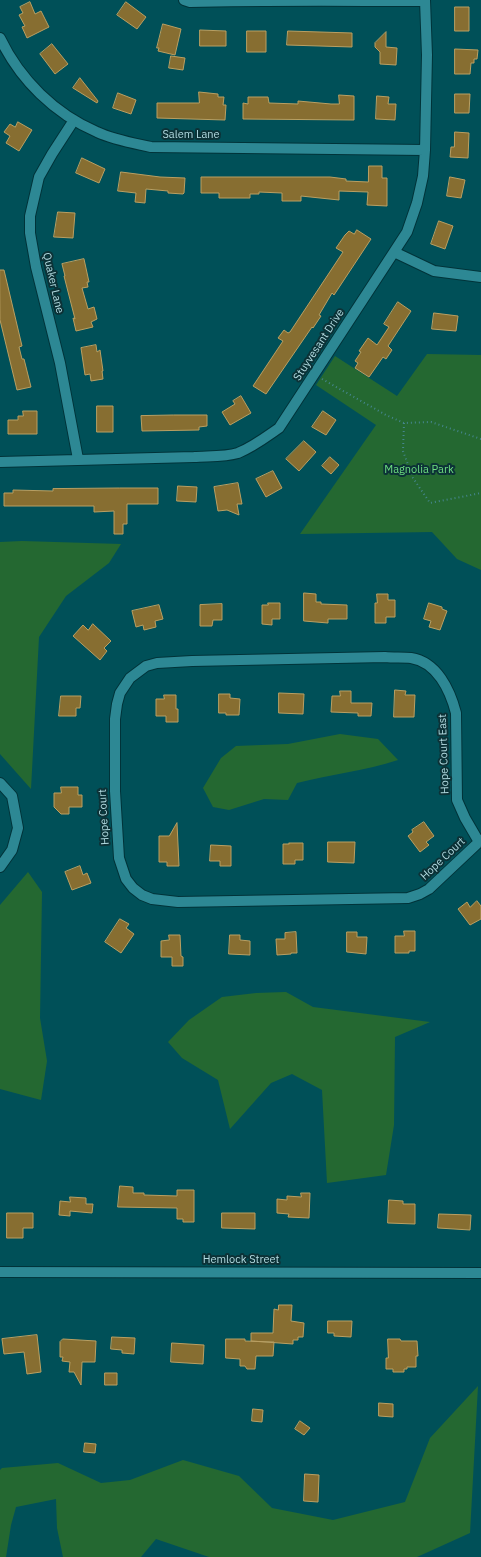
<!DOCTYPE html>
<html>
<head>
<meta charset="utf-8">
<style>
	body { margin:0 }
	canvas { display:block; background:#005058 }
</style>
</head>
<body>
<canvas width="481" height="1557"></canvas>
<script>
const context = document.querySelector('canvas').getContext('2d');
context.lineJoin = 'round';
function fill(path, color) { context.fillStyle = color; context.fill(path, 'evenodd'); }
function trace(path, color, width, dash) { context.strokeStyle = color; context.lineWidth = width; context.lineCap = dash ? 'butt' : 'round'; context.setLineDash(dash || []); context.stroke(path); }
function label(font, color, halo, rows, align = 'center') {
  context.font = font + ' "IBM Plex Sans",sans-serif'; context.lineWidth = 4; context.setLineDash([]); context.textBaseline = 'middle'; context.strokeStyle = halo; context.fillStyle = color; for (const [text, x, y, turn = 0] of rows) {
    context.save(); context.translate(x, y); context.rotate((+turn || 0) * Math.PI / 180); context.textAlign = isNaN(turn) ? turn : align; if (halo) context.strokeText(text, 0, 0); context.fillText(text, 0, 0); context.restore();
  }
}
fill(new Path2D(`
	M427,354L481,355V570L457,559L432,532L300,534L376,425L316,385L335,356L397,396Z
	M22,541L121,544L109,563L66,596L39,637L31,789L0,754V542Z
	M340,734L378,739L398,760C365,771 331,774 297,783L288,800L264,799L229,810L213,807L203,788L221,758L236,746L288,744Z
	M28,872L42,892L40,1018L47,1061L41,1100L0,1089V905Z
	M286,992L313,1007L430,1022L395,1037L394,1125L386,1175L327,1183L322,1090L292,1074L271,1083L230,1129L218,1080L182,1058L168,1042L189,1020L222,997L256,993Z
	M478,1386L470,1533L417,1557H209L156,1539L141,1557H63L57,1528L56,1499L16,1507L11,1525L6,1557H0V1470L2,1468L58,1463L101,1483L130,1480L183,1460L239,1476L272,1508L333,1520L405,1502L430,1438Z`), '#246831');
const building = new Path2D(`
	M30,2L35,14L41,11L49,27L27,38L22,27L25,26L19,15L23,13L20,7Z
	M126,2L146,17L137,29L117,15Z
	M455,7H469V31H455Z
	M163,24L181,29L175,55L158,51L159,48H157Z
	M200,30L226,31V46H200Z
	M247,31H266V52H247Z
	M288,31L352,33V47L287,45Z
	M386,32V47L397,48L396,65L380,64V52L375,47V43Z
	M52,44L68,64L55,74L40,54Z
	M455,49L478,50L477,59H474V63H471L470,74H455Z
	M171,56L185,58L183,70L169,68Z
	M80,78L98,101L97,103L73,88Z
	M199,92L218,94V97H224L223,105H226L225,120L157,118V103H199Z
	M118,93L136,100L131,114L113,108Z
	M455,94H470L469,113H455Z
	M339,95L354,96V120L243,119V103L248,104V97H268L269,103L298,104V101L331,104H339Z
	M377,96L389,97L388,104H396L395,120L376,119Z
	M18,122L32,130L19,151L6,143L10,136L4,132L10,124L15,127Z
	M455,132L469,133L468,158L450,157L451,147H454Z
	M82,158L105,169L99,183L76,173Z
	M369,166H382V178H387V206L367,205L368,192L339,191V200L301,196V201H282V193L259,192V194H250V198H219V193H201V177H330L346,179V181L368,182Z
	M121,172L160,177L185,178L184,193L183,194L168,193V191L146,189L145,203L135,202L136,193L118,191Z
	M450,177L465,180L461,198L447,196Z
	M58,212L75,213L73,238L54,237Z
	M439,221L453,226L445,249L431,244Z
	M357,230L371,239L334,295L332,293L319,315L321,316L313,328L312,327L266,394L253,386L283,341L278,338L284,330L288,333L290,332L343,252L336,248L345,235L349,231L354,234Z
	M84,259L89,282H87L88,287L82,288L88,309L94,307L97,319L91,322L93,327L76,331L73,318L75,319L64,276H65L62,264Z
	M0,270H4L22,346L19,347L22,359H24L31,387L17,390L0,320Z
	M398,302L411,311L388,346L392,350L386,359L383,357L369,377L355,368L358,363L355,361L361,352L359,351L368,338L377,345L389,327L384,324Z
	M434,313L458,316L456,331L432,329Z
	M96,345L97,352L100,350L103,371H102L103,379L91,381L90,374L85,375L81,348Z
	M241,396L251,413L230,425L222,412L235,404L233,401Z
	M97,406H113V432H97Z
	M23,411H37V434H8V420H18V416H23Z
	M323,411L336,420L326,435L312,427Z
	M174,415H207V426L199,427V430L142,431L141,416Z
	M304,441L316,452L299,471L286,459Z
	M330,457L339,465L331,474L322,466Z
	M273,471L282,488L266,497L256,479Z
	M238,483L242,504H237L239,515L227,510L218,511L214,487Z
	M178,486L197,487L196,502L177,501Z
	M120,488H158V504H127V524H123V534H114V511L94,512V506H4V493H13V490L53,491V489Z
	M304,593L316,594V602H321V604L347,605V619H328V623L304,621Z
	M377,594H388V600H395V617H386V623H375V603H377Z
	M268,603H280V619H272V625L262,624V605H268Z
	M429,603L442,607V609L447,611L440,630L429,627L431,621L424,619Z
	M222,604V620H213L212,626H200V605Z
	M159,605L163,619L155,621L156,627L144,630L143,625L136,627L132,611Z
	M93,624L111,641L104,648L107,651L100,660L73,636L83,625L88,630Z
	M395,690L406,691L405,695H415L414,717H394Z
	M340,691H351V703H372L371,716H358V713L331,712L332,696H340Z
	M279,693L304,694L303,714L279,713Z
	M219,694H230V698L240,699L239,715H226V713H219Z
	M164,695H176V709H178V722H166V716H156V699H164Z
	M61,696H81L80,708H76V716H59Z
	M61,787H78V795H82V807H69V814H61L54,807V793H61Z
	M424,822L434,836L426,842L429,845L420,852L408,836L413,832L412,830Z
	M177,823L179,866H167V862H159V836H169Z
	M328,842H355L354,863L328,862Z
	M289,843H303V860H295V864H283V844H289Z
	M211,845L231,846V866H220V861H210Z
	M80,866L83,875L87,873L91,883L72,890L65,872Z
	M477,901L481,906V919L470,925L458,909L467,902L470,907Z
	M120,919L129,924L126,928L134,934L121,953L105,942Z
	M404,931H415V951H409V953H395V936H404Z
	M296,932L297,953H291V954L277,955L276,939H285V933Z
	M347,932H357V937H367L366,954L347,952Z
	M169,935H180L181,956L183,957V966H172V957H161V941L169,940Z
	M230,935H240V940L250,941V955L229,954Z
	M120,1186L133,1187V1193H144V1195L177,1196V1190H194V1222H183V1219H177V1208L118,1207Z
	M301,1193H310L309,1218L288,1217L289,1214L277,1213V1199L287,1200V1196L301,1197Z
	M70,1197L86,1198V1204H93L92,1213L70,1211V1216L59,1215L60,1201L70,1202Z
	M389,1200L403,1201V1204H415V1224L388,1223Z
	M7,1213H33V1228H23V1238H7Z
	M222,1213H255V1229L222,1228Z
	M439,1214L471,1215L470,1230L438,1228Z
	M279,1305H292L291,1321L304,1323L303,1337H298V1340H293V1344L251,1341V1333H273L274,1309L278,1310Z
	M328,1321H352L351,1337L334,1336V1333H328Z
	M37,1335L41,1372L27,1374L24,1352L4,1354L2,1339Z
	M112,1337L135,1338L134,1354L122,1353V1350L111,1349Z
	M63,1339L96,1341L95,1362H82L81,1385L74,1372H69L70,1362L62,1361L63,1357H60V1342Z
	M226,1339H245V1341L274,1342L273,1356H256L255,1369H247L245,1366H240V1359L226,1358Z
	M388,1339H400L401,1341H417L418,1356H416V1367H407V1369H404V1372H393V1369H386V1358H388Z
	M172,1343L204,1345L203,1364L171,1362Z
	M105,1373H117V1385H105Z
	M379,1403L393,1404V1417L379,1416Z
	M253,1409L263,1410L262,1422L252,1421Z
	M300,1421L310,1428L304,1435L295,1429Z
	M85,1443L96,1444L95,1453L84,1452Z
	M305,1474L319,1475L318,1502L304,1501Z`);
fill(building, '#876e31');
trace(building, '#b99f62', 1);
const minor = new Path2D(`
	M184,0L190,2C269,0 347,1 425,1
	M0,38C20,80 55,114 97,132C114,140 133,143 151,147L425,150
	M74,120L52,154L39,177L30,216V233L36,267L60,363L78,459
	M394,252L434,271L481,277
	M0,462L194,457C208,456 225,457 238,453C253,447 266,437 279,428L394,252L407,232L417,203L423,176L425,150L427,55L425,0
	M0,783L12,796L18,828L12,850L0,867
	M479,842L465,818L457,800L456,713C450,690 437,662 411,658C402,657 394,658 385,657L192,661L157,663L146,666L130,678L120,693L117,704L115,719V791L119,858L126,879L133,888L142,895L152,899L178,902L408,898L420,894L429,889L479,842L481,840
	M0,1272L481,1273`);
trace(minor, '#003339', 12);
trace(new Path2D(`
	M322,379L386,415L404,423L431,422L481,439
	M404,423L403,451L413,478L430,503L481,493`), '#45868d', 2, [1, 3]);
trace(minor, '#2d8894', 10);
label('11px', '#b3dbe1', '#0c3237', [
	["Salem Lane",191,135],
	["Quaker Lane",53,283,77],
	["Stuyvesant Drive",319,345,-57],
	["Hope Court East",444,754,-92],
	["Hope Court",104,817,-93],
	["Hope Court",443,859,-43],
	["Hemlock Street",241,1260]
]);
label('11px', '#6fdf81', '#0c3237', [
	["Magnolia Park",419,470]
]);
</script>
</body>
</html>
